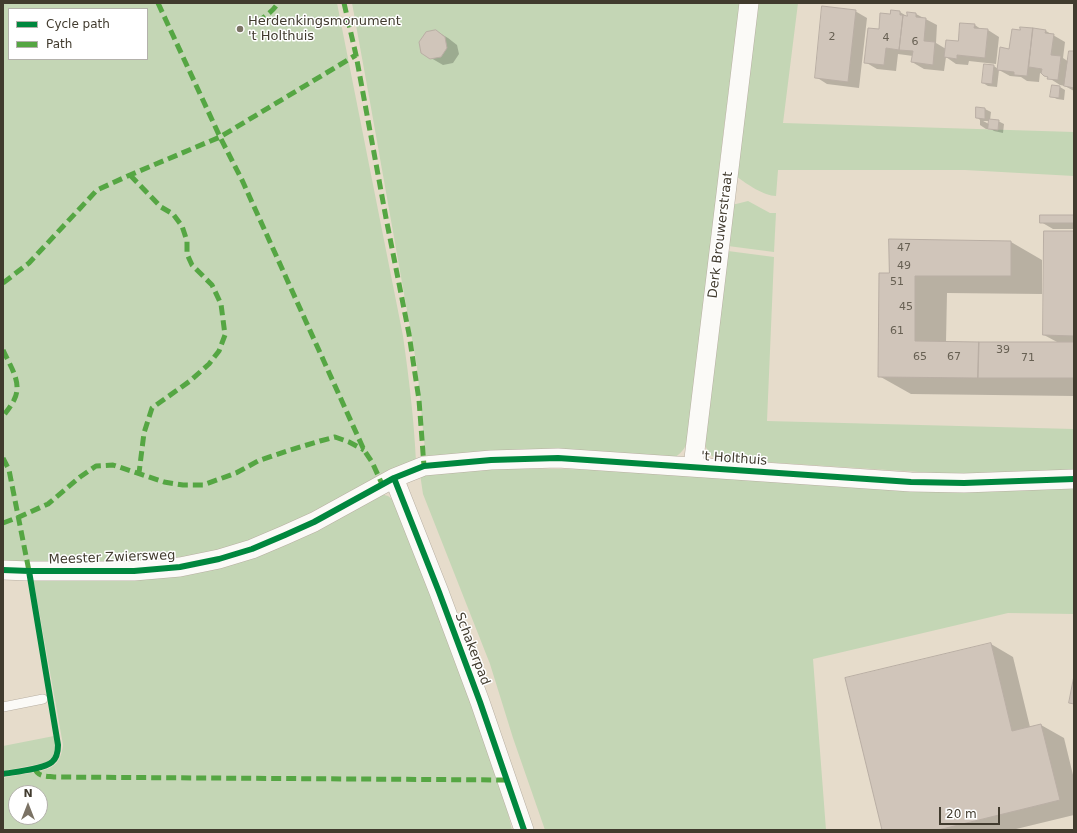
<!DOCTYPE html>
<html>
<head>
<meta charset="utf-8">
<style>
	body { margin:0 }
	#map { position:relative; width:1077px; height:833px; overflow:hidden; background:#e6dccb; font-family:"DejaVu Sans",sans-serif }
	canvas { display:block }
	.frame { position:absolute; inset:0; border:4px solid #413b2e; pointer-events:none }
	.legend { position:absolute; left:8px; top:8px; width:140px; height:52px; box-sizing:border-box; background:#fff; border:1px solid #b3b1ab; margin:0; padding:5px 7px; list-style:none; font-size:12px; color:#413b2e }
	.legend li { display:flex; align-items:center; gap:8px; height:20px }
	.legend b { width:20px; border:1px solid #b3b1ab }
	.north { position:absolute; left:8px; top:785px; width:40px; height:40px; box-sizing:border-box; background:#fff; border:1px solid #b3b1ab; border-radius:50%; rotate:0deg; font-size:11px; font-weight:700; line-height:16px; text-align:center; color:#413b2e }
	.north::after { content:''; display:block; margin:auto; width:14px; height:18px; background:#7b7365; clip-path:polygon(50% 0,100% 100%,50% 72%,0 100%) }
	.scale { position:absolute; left:939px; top:807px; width:61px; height:18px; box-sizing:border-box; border:2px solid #413b2e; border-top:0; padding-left:5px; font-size:12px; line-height:14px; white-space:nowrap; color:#413b2e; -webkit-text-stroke:3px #fff; paint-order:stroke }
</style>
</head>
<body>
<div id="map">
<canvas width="1077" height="833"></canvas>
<div class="frame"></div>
<ul class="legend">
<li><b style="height:5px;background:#00873e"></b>Cycle path</li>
<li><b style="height:5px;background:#55a643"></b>Path</li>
</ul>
<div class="north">N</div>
<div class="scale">20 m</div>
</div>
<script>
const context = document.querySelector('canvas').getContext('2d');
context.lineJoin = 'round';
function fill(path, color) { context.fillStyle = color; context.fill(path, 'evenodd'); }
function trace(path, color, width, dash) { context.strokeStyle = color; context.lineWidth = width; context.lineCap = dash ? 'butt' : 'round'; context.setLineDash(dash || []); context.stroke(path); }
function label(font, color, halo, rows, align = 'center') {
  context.font = font + ' "DejaVu Sans",sans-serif'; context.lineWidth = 3; context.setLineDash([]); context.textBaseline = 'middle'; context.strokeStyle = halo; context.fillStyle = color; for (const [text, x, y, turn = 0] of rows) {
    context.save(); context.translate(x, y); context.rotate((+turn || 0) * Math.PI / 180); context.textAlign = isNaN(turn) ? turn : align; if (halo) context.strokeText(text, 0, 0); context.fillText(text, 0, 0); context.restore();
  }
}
fill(new Path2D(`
	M3,3H337L403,336C409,379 414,419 416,462L287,529L219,553L144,563H3ZM9,9H147V59H9Z
	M352,3H740L724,128L689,435C686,447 684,451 674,458L426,460L417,367L370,102Z
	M758,3H798L783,123L1074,132V176L965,170H778L776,196C764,196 747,184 737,177Z
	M748,201L770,213H776L774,252L728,246L733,204H736Z
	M728,251L774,257L767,421L1074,429V470L965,475L717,459C710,456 708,452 705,445Z
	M506,468L621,470L1074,485V614L1008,613L813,659L826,830H545L513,738L490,664L423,494L420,474Z
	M381,494L388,496L397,503L503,791L512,830H3V778C12,776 22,774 31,773C51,769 60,767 63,745L33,577L178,574ZM16,793H40V817H16Z
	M54,736C56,749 57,757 44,763L3,771V746Z`), '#c4d6b5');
fill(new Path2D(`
	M855,11L867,18L859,88L827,84L816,77Z
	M900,12L908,17L916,14L937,25L936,43L946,49L959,42L975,25L982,30H988L999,37L996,64L969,61L968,65L956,64L946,57L944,71L924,69L912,62L913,56L898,54L896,71L877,69L865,62L880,30L891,15Z
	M1021,28L1046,31L1065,42L1063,58L1069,62L1074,52V91L1065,86L1060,85L1049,78L1043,74L1040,73L1039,82L1027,81L1021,77L1010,76L999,70L997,87L988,86L983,83L994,66L998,69L1021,31Z
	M436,31L448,38L457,45L459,54L453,63L443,65L431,58Z
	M1060,87L1065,90L1064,100L1057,99L1051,96Z
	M977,108L985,109L991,112L990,120L998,121L1004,124L1003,133L994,131L991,129H986L980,125V120L977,117ZM983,121H990L989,124Z
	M1074,216V229H1053L1041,222Z
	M1074,232V396L911,394L879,376L890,274L1011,242L1042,260V294L947,293L946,342L1059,343L1044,335Z
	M991,644L1013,657L1030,727L1041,725L1064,738L1074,779V815L1012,830H883Z`), '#0003');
const building = new Path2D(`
	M822,6L856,10L848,82L815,78Z
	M891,10L900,11V15H903L899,50L886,48L884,65L864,63L868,28L879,29L880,13L890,14Z
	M907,12L916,13V17L926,18L924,41L935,42L933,65L911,62L913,51L899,50L903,15L907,16Z
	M960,23L975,24L974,28L988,29L985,58L957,55V59L944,57L946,40L958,41Z
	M1020,27L1033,28L1027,76L1014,75V72L997,70L1000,47L1009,49L1012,29L1020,30Z
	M1033,28L1046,30L1045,33L1054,34L1051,55L1061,56L1058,80L1047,79L1048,77L1044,76L1041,73L1042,69L1029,67Z
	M436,30L445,37L447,48L441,57L430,59L421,53L419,42L426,32Z
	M1069,51H1074V88L1064,86Z
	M984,64L994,65L992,84L982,83Z
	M1052,85L1060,86L1059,98L1050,97Z
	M976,107L985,108V119L976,118Z
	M989,119L999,120L998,130L988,129Z
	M1040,215H1074V223H1040Z
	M1044,231H1074V336L1043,335Z
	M889,239L1011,241V276H915V341L979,342L978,378L878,377L879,273H889Z
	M979,342H1074V378H978Z
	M991,643L1012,731L1041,724L1060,800L938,830H882L845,678Z
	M1074,676V704L1069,703Z`);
fill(building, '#d0c5ba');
trace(building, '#b9aea4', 1);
const service = new Path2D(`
	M3,707L43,699`);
const minor = new Path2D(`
	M693,467L749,3
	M394,478L439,592L480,702L524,830
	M3,570L29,571H134L180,567L219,559L252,549L285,535L314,522L394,478L424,466L491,460L558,458L911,482L964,483L1074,479`);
trace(service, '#b7afa2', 10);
trace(minor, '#b7afa2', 20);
trace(service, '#fbfaf7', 9);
trace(minor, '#fbfaf7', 19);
trace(new Path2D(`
	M158,3L220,137L242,180L364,450L372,462L382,484
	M344,3L356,55L386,218L409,334L419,400L424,466
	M257,22C265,17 273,11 278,3
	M130,175L161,207L173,214L182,226L187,241V254L192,265L212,285L221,304L225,335L219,351L209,364L190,381L152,408L144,433L139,473
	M3,283L29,263L97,190L130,175L220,137L356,55
	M3,350C10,366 23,383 14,400C11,406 7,411 3,416
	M3,458L9,470L29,571
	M3,523L19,517L48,504L80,477L96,466L113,465L164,482L183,485H203L236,473L258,461L287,451L320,441L335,437L349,442L364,450
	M35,768C37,777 46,776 54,777L507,780`), '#55a643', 5, [10, 5]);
trace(new Path2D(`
	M394,478L439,592L480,702L524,830
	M3,570L29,571H134L180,567L219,559L252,549L285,535L314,522L394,478L424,466L491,460L558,458L911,482L964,483L1074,479
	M3,774C14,772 44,769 52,762C57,758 58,752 58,745L29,571`), '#00873e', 6);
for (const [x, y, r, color] of [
	[240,29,4,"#7b7365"]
]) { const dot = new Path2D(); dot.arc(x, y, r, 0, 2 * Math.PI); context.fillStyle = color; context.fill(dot); trace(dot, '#fff', 1.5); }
label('11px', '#676053', null, [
	["2",832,37],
	["4",886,38],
	["6",915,42],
	["47",904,248],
	["49",904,266],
	["51",897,282],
	["45",906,307],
	["61",897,331],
	["39",1003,350],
	["65",920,357],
	["67",954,357],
	["71",1028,358]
]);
label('13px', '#413b2e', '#fff', [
	["Herdenkingsmonument",248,22],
	["'t Holthuis",248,37]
], 'left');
label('13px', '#413b2e', '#fff', [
	["Derk Brouwerstraat",721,235,-83],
	["'t Holthuis",734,459,4],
	["Meester Zwiersweg",112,558,-2],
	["Schakerpad",472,649,69]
]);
</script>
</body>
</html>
